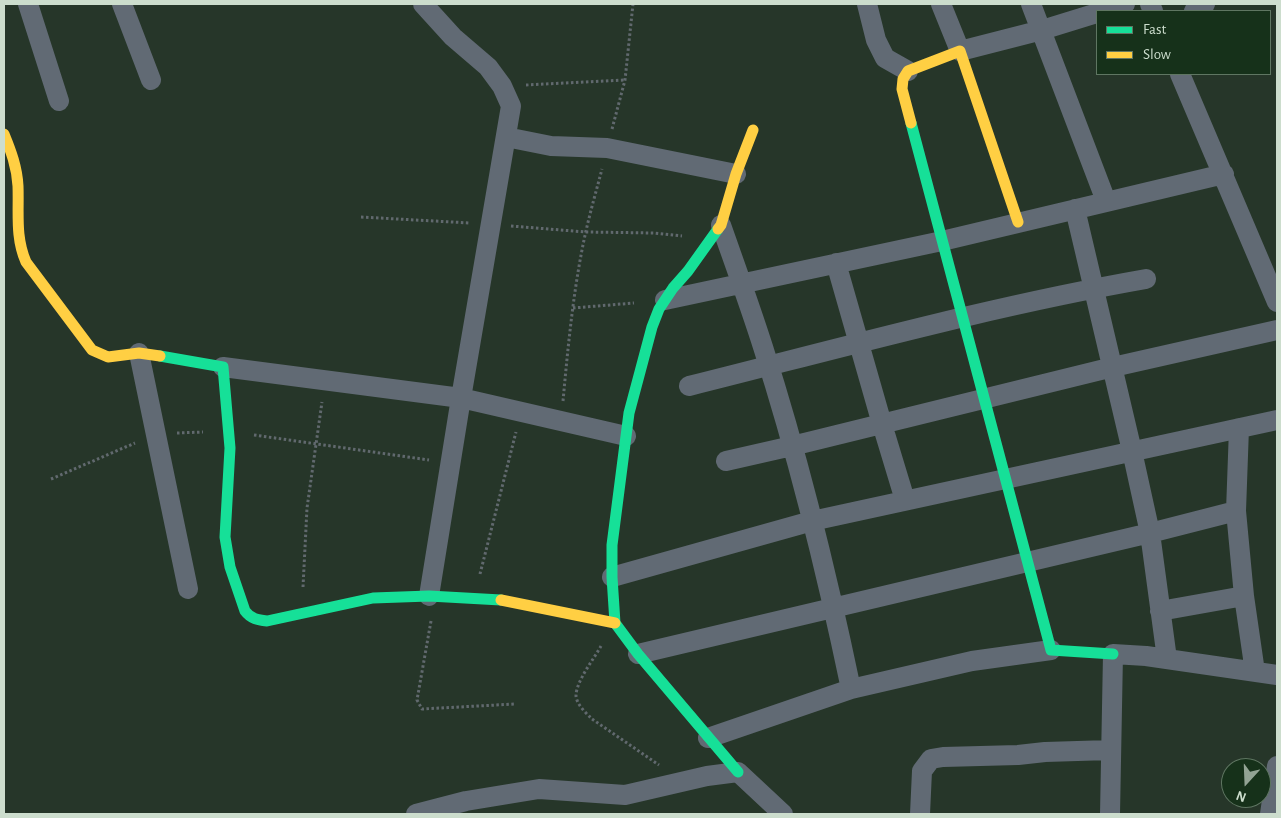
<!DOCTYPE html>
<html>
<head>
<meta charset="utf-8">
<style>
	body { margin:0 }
	#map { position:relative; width:1281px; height:818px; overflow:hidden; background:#263629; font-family:"Alegreya Sans",sans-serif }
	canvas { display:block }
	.frame { position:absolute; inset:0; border:5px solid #ccddcd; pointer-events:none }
	.legend { position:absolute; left:1096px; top:10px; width:175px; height:65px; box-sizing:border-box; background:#16311a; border:1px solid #5f7662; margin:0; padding:6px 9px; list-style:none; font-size:15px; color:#ccddcd }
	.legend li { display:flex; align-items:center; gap:10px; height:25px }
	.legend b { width:25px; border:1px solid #5f7662 }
	.north { position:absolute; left:1221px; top:758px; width:50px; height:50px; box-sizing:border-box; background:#16311a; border:1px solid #5f7662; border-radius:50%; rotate:200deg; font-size:14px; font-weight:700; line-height:20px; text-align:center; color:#ccddcd }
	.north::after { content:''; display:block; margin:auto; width:18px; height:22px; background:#92a394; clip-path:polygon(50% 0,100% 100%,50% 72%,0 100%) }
</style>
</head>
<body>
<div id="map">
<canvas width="1281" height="818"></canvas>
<div class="frame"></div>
<ul class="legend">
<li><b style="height:6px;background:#16e098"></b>Fast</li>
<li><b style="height:6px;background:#ffcf43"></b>Slow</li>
</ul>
<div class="north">N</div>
</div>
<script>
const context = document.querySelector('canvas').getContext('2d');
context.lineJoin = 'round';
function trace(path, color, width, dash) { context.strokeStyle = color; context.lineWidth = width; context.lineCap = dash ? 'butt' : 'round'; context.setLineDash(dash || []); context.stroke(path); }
trace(new Path2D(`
	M526,85L625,80
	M612,129L625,80L633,4
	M361,217L470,223
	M511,226L586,232L654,233L682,236
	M573,308L634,303
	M563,401C568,347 573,293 584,240C589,216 596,192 602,169
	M177,433L203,432
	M254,435L429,460
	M51,479L135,443
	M480,574L516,432
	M303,587L307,508L322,402
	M431,621L417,700L422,709L515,704
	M601,646C594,659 576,681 576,696C577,705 586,713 592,719L659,765`), '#61696e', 3, [2.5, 2.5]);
trace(new Path2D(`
	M28,4L59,101
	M122,4L151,80
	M423,4L453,37L488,67L502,86L511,106L461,398L429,596
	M867,4L876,40L885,58L908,71
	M941,4L960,51L1042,30L1097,13
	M1031,4L1106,201
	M1150,4L1153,11
	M1101,11L1125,4
	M1194,11L1205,4
	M1180,74L1277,302
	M506,137L551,146L607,148L736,174
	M1075,209L1132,451L1150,533L1167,659
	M721,225C735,265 750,306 763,347C799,459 827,574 851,689L972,661L1051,650
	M836,263L882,424L905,500
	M665,300L942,241L1224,174
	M139,353L188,589
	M223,367L461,398L626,436
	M689,386C841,348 992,306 1146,279
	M1239,428L1236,511L1244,596L1255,672
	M726,461L792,446L1113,367L1277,330
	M612,577L812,521L1277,420
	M1160,611L1244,596
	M638,654L1150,533L1236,511
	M708,738L851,689
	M416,814L466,801L539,789L625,795L707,776L738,772L783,814
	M920,814L922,771L931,759L943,757L1018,755L1045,752L1110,750
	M1110,814L1113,654L1146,656L1277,675
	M1270,814L1277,766`), '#616a74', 20);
trace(new Path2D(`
	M911,123L1051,650L1113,654
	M718,229L688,271L673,288L659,309L652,327L629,413L612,545V577L615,623L638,654L738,772
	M160,356L223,367L230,448L225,537L230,567L245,611C251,619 258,620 267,621L373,598L429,596L501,600`), '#16e098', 11);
trace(new Path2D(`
	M911,123L902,89L903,79L908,71L960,51L1018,222
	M4,134C11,151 17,167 18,186C19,212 15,237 26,262L92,350L108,357L139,353L160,356
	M718,229L721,225L736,174L753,130
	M501,600L615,623`), '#ffcf43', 11);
</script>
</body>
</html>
